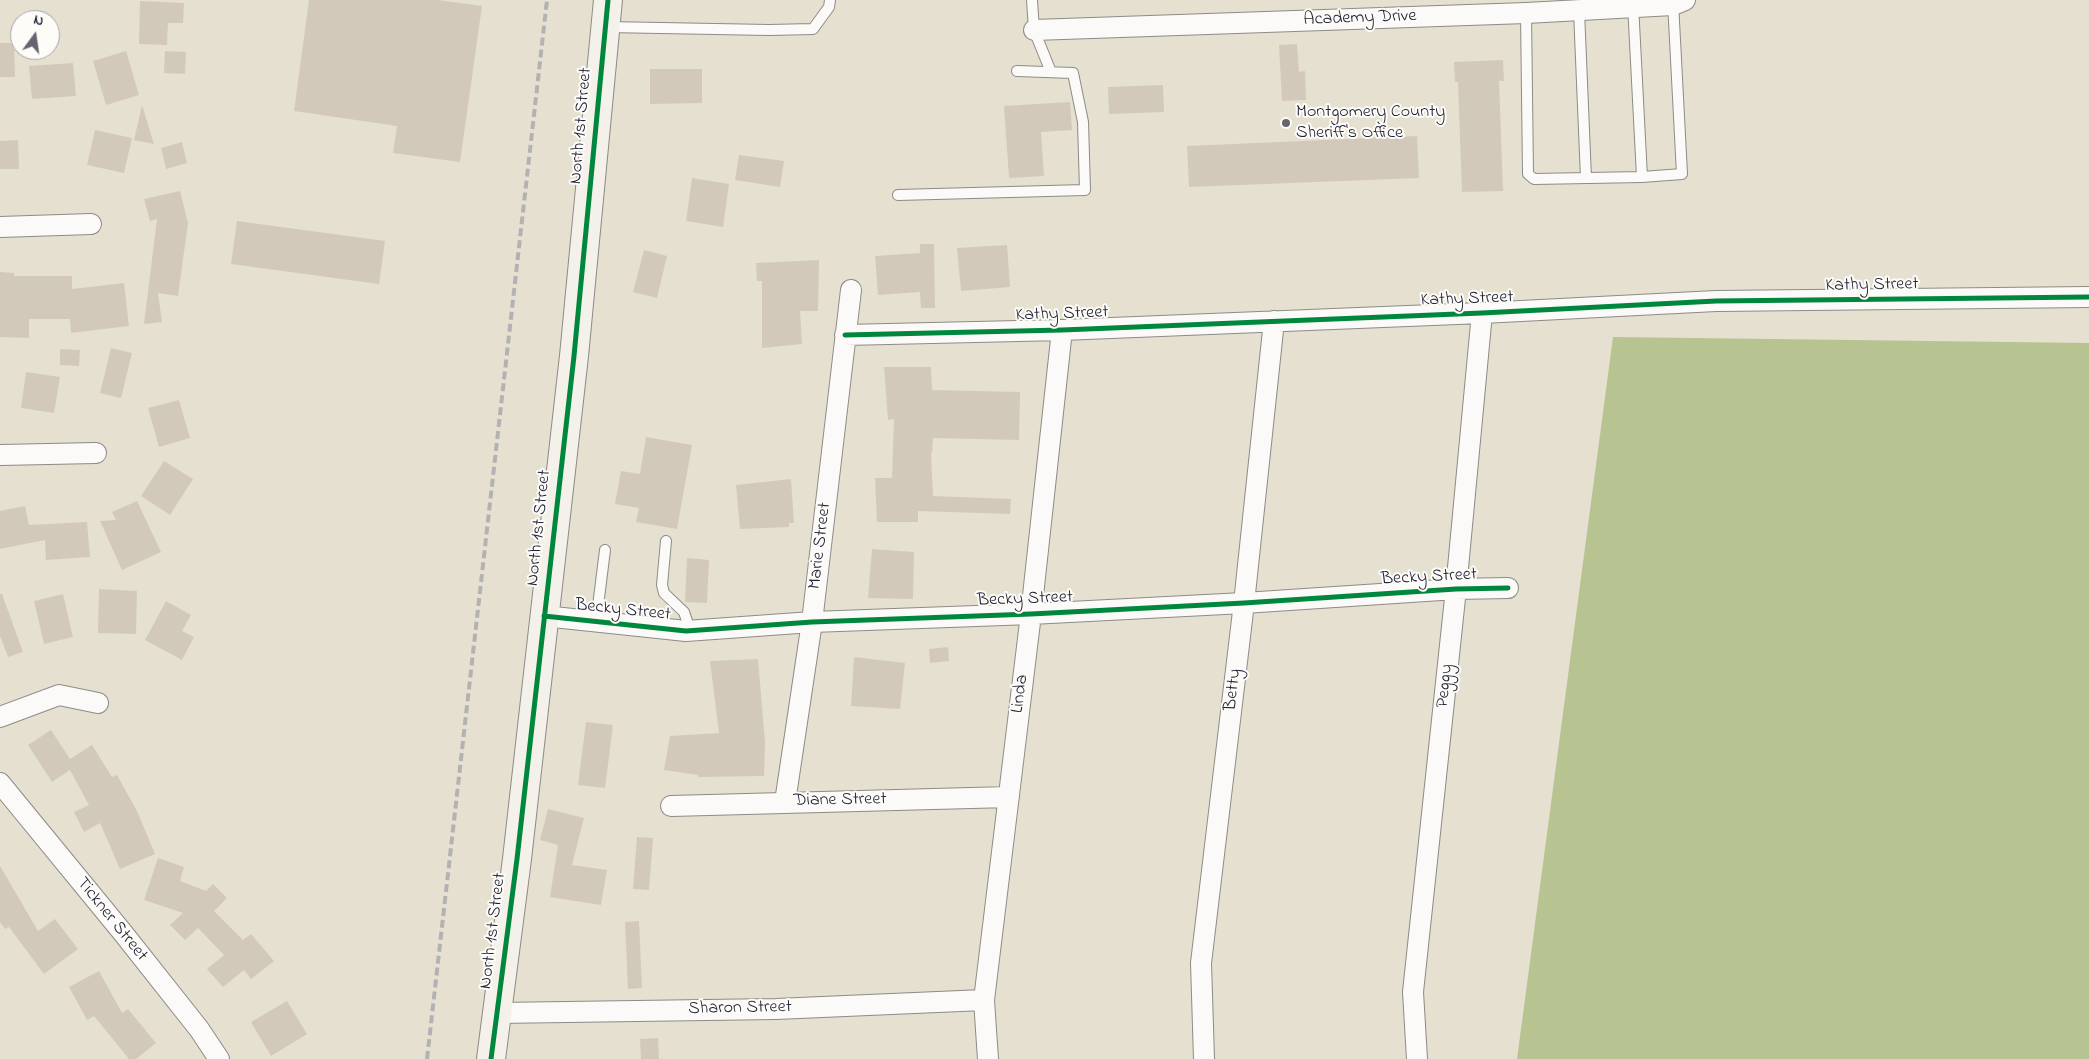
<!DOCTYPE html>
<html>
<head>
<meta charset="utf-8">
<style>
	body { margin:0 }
	#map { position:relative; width:2089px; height:1059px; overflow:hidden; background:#e6e0d0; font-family:"Indie Flower",sans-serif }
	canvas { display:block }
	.north { position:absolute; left:10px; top:10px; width:50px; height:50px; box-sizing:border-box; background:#fdfcf7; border:1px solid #a5a5ac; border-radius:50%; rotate:14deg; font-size:14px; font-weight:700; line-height:20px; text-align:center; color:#22223b }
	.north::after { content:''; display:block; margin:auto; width:18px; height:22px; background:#67646f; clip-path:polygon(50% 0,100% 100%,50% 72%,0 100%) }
</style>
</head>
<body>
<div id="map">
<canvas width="2089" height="1059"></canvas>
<div class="north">N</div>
</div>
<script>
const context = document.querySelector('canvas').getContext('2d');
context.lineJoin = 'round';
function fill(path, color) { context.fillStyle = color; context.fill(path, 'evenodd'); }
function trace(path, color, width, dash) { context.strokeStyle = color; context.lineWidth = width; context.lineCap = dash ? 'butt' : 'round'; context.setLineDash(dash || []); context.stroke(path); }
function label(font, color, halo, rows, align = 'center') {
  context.font = font + ' "Indie Flower",sans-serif'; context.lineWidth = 4; context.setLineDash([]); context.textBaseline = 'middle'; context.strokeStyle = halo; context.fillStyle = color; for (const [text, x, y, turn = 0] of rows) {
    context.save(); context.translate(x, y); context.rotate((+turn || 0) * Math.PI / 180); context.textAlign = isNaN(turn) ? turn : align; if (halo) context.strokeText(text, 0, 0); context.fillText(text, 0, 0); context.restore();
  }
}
fill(new Path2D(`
	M1613,337L2089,343V1059H1517Z`), '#b7c492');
fill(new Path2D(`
	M309,0H438L482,6L460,162L393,153L397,126L294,111Z
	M140,1L184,3L183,23H168L167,45L139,44Z
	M0,43H14L15,77H0Z
	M1297,44L1299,72L1305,71L1306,100L1282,101L1279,45Z
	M126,51L139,95L106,105L93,61Z
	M165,51L186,52L185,74L164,73Z
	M1503,60L1504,81H1499L1503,191L1462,192L1458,82H1455L1454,62Z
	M73,63L76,96L32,99L29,66Z
	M650,69H702V103L650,104Z
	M1163,85L1164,112L1109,114L1108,87Z
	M1070,102L1072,130L1041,132L1044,176L1009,178L1004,106Z
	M142,105L154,144L134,140Z
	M95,130L132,138L124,173L87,165Z
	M1417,136L1419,178L1189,187L1187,146Z
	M18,140L19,169H0V141Z
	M182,142L187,163L166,169L161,148Z
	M739,155L784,161L780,187L735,180Z
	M692,178L729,184L723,227L686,221Z
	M180,191L188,223L178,296L158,293L162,322L144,324L157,219L150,221L144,199Z
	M237,221L385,241L379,284L231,264Z
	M920,244H934L935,308H921L920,292L878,295L875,256L920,253Z
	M1007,245L1010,287L961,291L957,248Z
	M644,250L667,256L657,298L633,292Z
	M819,260L818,311H800L802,344L762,348V281H757L756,263Z
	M0,272L14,273V276H72V289L124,283L129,326L71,333L70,319H29V338L0,337Z
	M111,348L132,353L121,398L100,393Z
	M60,349L80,350L79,366L60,365Z
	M884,367H931L932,390L1020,392L1019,440L933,438L932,453H931L933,496L1011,499L1010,514L918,511V522H877L875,478H892L894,419L888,420Z
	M26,372L60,377L54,413L21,408Z
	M179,400L190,438L159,447L148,408Z
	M646,437L692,445L677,529L636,522L639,508L615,504L621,471L640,474Z
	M164,461L193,479L170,515L141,496Z
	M791,479L794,523H789V527L740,529L736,485Z
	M137,501L161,552L122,570L100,521L116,520L112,512Z
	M25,506L29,525L87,522L90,557L46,560L45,540L0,549V511Z
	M872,549L914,552L913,599L868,598Z
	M687,558L709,560L707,603L685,602Z
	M99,589L137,591L136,634L98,633Z
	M0,594H2L23,652L8,657L0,636Z
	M63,594L73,637L44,644L34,601Z
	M166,601L191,615L182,631L194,637L182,660L145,640Z
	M948,647L949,661L930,663L929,649Z
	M854,657L905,663L900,709L851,706Z
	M758,659L765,742L764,776L698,777V775L664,770L670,736L719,733L710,661Z
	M586,722L613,725L605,788L578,785Z
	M51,730L70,759L92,745L112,777L117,775L137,811L155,854L120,869L100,823L84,832L74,812L89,805L70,770L52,782L28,745Z
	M548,809L584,818L572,865L607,870L601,905L550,897L558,845L540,840Z
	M637,837L653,838L649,890L633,889Z
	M158,858L184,867L180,881L206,891L213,884L227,898L214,911L243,940L251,934L274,961L251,979L244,970L223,987L207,969L224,955L198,928L185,940L170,925L183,913L144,900Z
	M0,866L38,931L55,919L78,949L44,974L9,927L5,929L0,922Z
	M639,921L642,988L628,989L625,922Z
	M99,971L122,1013L128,1009L156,1043L136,1059H129L94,1016L87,1020L69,987Z
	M287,1001L307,1034L271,1056L251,1022Z
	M658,1038L659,1059H641L640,1039Z`), '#d3c9bb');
const lane = new Path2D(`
	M1032,0L1034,30L1051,72
	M1633,4L1642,177
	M1579,11L1586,178
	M1526,13L1528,174L1534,179L1642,177L1682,174L1673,2
	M606,27L769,30L813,29L829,7L830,0
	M898,195L1085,190L1083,122L1073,73L1017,71
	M666,541L662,585L664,593L684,612L690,630
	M596,622L605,550`);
const street = new Path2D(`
	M1034,30L1526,13L1673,5L1685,0
	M0,227L91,224
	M845,335L1062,330L1482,313L1716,301L2089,297
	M0,455L96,453
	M544,616L686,631L812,622L1031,614L1244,603L1456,589L1508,588
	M0,717L59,695L98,703
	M0,783L123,933L199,1029L219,1059
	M785,802L812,622L851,290
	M671,806L1009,797
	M497,1013L776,1009L984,1000
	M988,1059L984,1000L1031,614L1062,330
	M1204,1059L1201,963L1244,603L1274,321
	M1417,1059L1413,992L1456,589L1482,313`);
const secondary = new Path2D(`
	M491,1059L517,859L574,356L608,0`);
trace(lane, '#8d8b86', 12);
trace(street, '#8d8b86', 22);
trace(secondary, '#8d8b86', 30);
trace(lane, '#fbfaf8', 10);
trace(street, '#fbfaf8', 20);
trace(secondary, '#f4f0ea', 28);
trace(new Path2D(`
	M427,1059L547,0`), '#b3b2b3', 4, [8, 4]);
trace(new Path2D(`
	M845,335L1062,330L1482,313L1716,301L2089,297
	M544,616L686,631L812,622L1031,614L1244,603L1456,589L1508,588
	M491,1059L517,859L574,356L608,0`), '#00873e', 5);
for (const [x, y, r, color] of [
	[1286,123,5,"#67646f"]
]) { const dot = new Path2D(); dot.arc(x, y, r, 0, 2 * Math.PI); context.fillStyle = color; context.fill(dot); trace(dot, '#fdfcf7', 2); }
label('18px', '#22223b', '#fdfcf7', [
	["Academy Drive",1360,19,-2],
	["North 1st Street",582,126,-85],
	["Kathy Street",1872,286,-1],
	["Kathy Street",1467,300,-2],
	["Kathy Street",1062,315,-2],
	["North 1st Street",540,528,-84],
	["Marie Street",821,546,-83],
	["Becky Street",1429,578,-3],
	["Becky Street",1025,600,-2],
	["Becky Street",623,611,6],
	["Peggy",1446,686,-84],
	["Betty",1234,690,-83],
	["Linda",1021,694,-83],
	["Diane Street",840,801,-1],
	["Tickner Street",111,920,51],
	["North 1st Street",494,931,-83],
	["Sharon Street",740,1009,-1]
]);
label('18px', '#22223b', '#fdfcf7', [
	["Montgomery County",1296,113],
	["Sheriff's Office",1296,134]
], 'left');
</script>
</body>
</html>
